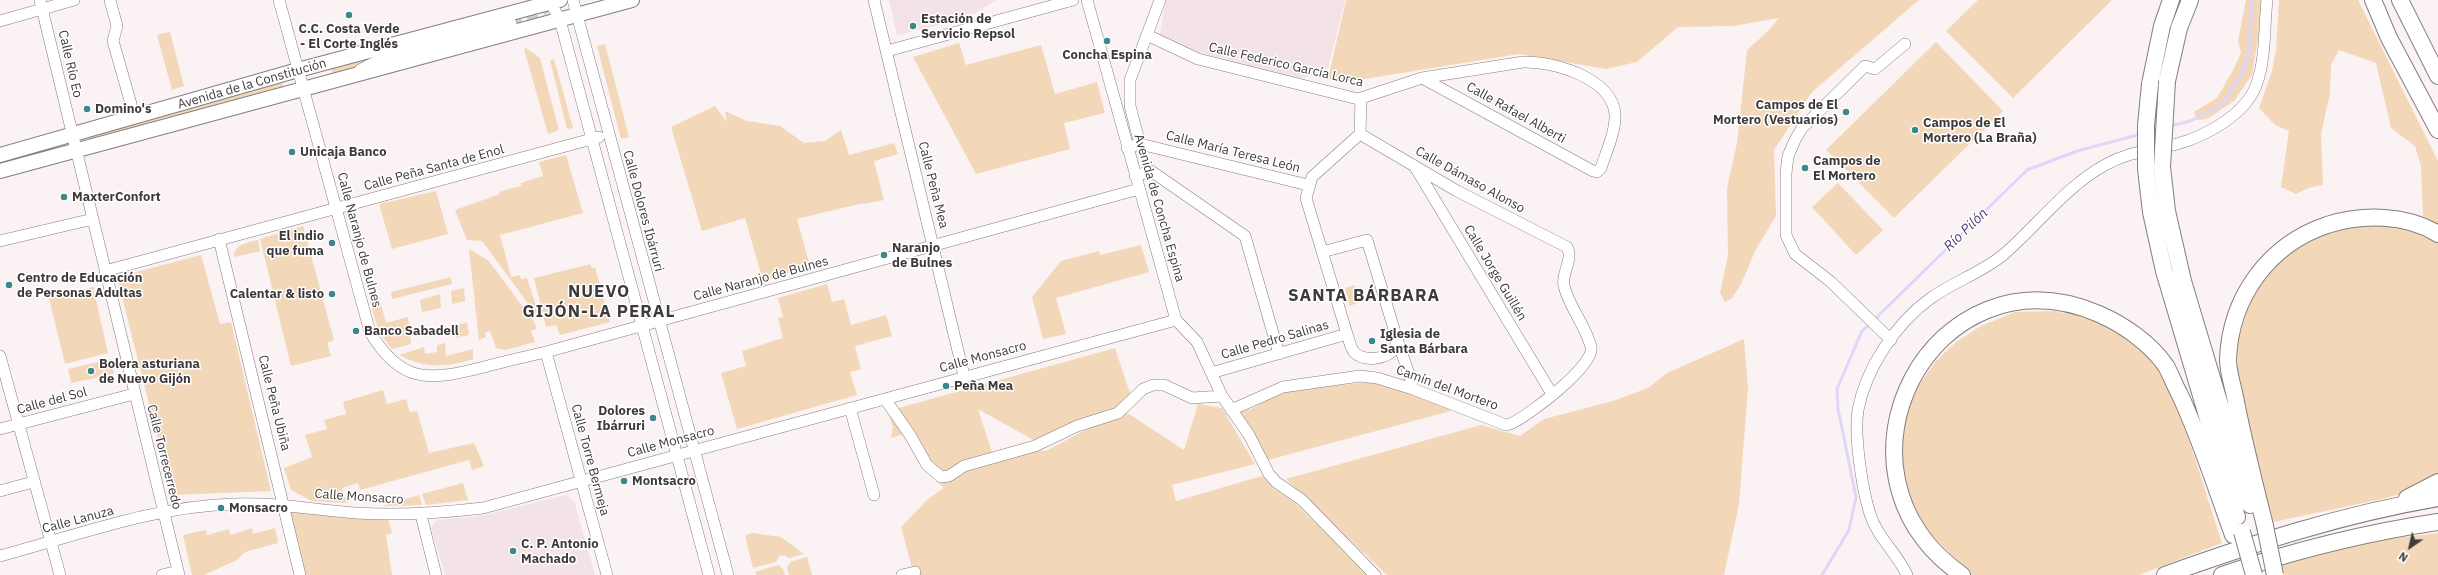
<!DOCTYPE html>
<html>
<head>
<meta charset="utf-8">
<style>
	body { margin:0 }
	#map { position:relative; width:2438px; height:575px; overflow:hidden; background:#faf2f3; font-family:"IBM Plex Sans",sans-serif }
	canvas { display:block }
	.north { position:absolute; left:2390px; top:527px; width:40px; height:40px; -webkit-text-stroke:3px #fff; paint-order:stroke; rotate:214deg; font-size:11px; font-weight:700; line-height:16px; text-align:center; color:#3e3a3b }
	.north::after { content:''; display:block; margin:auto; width:14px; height:18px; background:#3e3a3b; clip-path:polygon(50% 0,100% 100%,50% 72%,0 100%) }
</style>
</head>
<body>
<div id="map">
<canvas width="2438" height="575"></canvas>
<div class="north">N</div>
</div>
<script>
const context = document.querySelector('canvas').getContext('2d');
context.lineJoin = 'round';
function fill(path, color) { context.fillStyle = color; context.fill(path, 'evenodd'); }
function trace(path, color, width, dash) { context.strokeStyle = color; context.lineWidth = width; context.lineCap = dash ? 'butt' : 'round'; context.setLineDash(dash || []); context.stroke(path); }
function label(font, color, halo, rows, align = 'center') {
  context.font = font + ' "IBM Plex Sans",sans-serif'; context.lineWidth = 3; context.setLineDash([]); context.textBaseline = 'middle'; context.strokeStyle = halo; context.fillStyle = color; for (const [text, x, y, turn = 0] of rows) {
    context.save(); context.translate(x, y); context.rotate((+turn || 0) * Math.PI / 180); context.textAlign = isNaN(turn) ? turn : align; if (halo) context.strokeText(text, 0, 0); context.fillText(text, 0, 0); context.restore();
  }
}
fill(new Path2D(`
	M889,0H996L968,18L897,35Z
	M1166,0H1345L1327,72L1297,79L1176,46L1164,39L1160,34Z
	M566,495L574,501L595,575H445L431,527L437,520L480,516Z`), '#f3e2e6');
fill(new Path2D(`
	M1346,0H1919L1812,92L1774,150L1776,216L1756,249L1741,284L1732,298L1725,302L1720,293L1728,255L1727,188L1737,143L1747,50L1766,33L1779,18L1733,26L1678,27L1637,62L1606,69L1519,54L1346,82L1328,79Z
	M1978,0H2112L2013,98L1946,31Z
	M2246,0H2261L2259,32L2252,75L2234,101L2207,119L2197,120L2194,112L2217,98L2232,72L2241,53L2238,41Z
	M2279,0H2358L2438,161V225L2423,216L2421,166L2415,146L2391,128L2376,63L2339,50L2331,65L2330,93L2321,134L2323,185L2308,188L2296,194L2281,187L2289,131L2275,125L2259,108L2272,71L2276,50Z
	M170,32L184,86L172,90L157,35Z
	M1936,42L2003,111L1894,218L1826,150Z
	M959,43L966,65L1041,45L1055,94L1097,82L1105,113L1064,123L1070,149L976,174L913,57Z
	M605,44L629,137L621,139L597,46Z
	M526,48L540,58L559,130L548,134L524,49Z
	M385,52L349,71L333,75L331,68Z
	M554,59L573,128L567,129L550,60Z
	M282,82L284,88L90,141L88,136L94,133Z
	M715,106L727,122L725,112H727L747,121L780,126L804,143L825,141L841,130L849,155L894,143L898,154L874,161L884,200L864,204L863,203L797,219L810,266L763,281L745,218L702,231L671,127Z
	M566,155L583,213L500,235L511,277L520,275L521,279L527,278L541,321L482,241L467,240L455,210L500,194L499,192L521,186V183L543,176L539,162Z
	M1838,183L1883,230L1856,255L1812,207Z
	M436,191L448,234L392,249L379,204Z
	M2372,223L2410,229L2438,241V475L2407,492L2382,499L2269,523L2238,378L2237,342L2251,299L2271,269L2302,242L2335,227Z
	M303,226L334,340L327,343L331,356L291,366L260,239Z
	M258,240L260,251L234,257C234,244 247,243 258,240Z
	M1141,245L1149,272L1056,298L1066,334L1043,339L1032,297L1061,261L1099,251L1100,255Z
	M469,249L488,260L535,323L536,329L531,331L535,342L506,350L496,348L490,331L485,333L486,337L479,340Z
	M201,255L220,324L231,322L271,491L172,495L117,277Z
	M590,264L592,268L595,267L610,322L560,335L556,325L546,327L534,278Z
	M451,277L452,284L392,299L391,292Z
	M827,284L832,302L844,299L851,325L886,315L892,336L855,346L861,369L850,372L857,395L737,429L721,373L746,366L742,351L783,338L778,318L783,317L778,298Z
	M1355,285L1360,302L1350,306L1345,288Z
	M93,287L108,353L65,364L49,298Z
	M464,288L465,301L452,304L451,291Z
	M440,294L441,308L422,312L420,300Z
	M379,297L386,323L408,317L411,344L392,349C378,334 374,318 370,299Z
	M2053,311L2085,317L2124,335L2151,360L2174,393L2222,543L2139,575H1972L1918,522L1903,483L1902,447L1906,412L1919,385L1936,361L1956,342L1981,326L2015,312Z
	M467,322L469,335L456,338L455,326Z
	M1744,339L1748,388L1739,504L1724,575H1387L1286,479L1481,425L1520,436L1544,419L1613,401L1648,388L1667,373Z
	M445,343L446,356L473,349V359C446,368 424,368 399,355L424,347L425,354L437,352V345Z
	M1115,348L1131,396L1113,412L1035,441L978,409L995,461L1038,450L1046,451L1123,410L1184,450L1198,404L1222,408L1255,464L1172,485L1176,501L1262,476L1273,488L1295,503L1368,575H914L901,527L928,499L944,488L925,470L904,434L891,438L893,428L888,411Z
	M111,359L114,374L71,383L68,369Z
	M1372,382L1442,404L1451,411L1268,460L1239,412L1251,409L1285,390Z
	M383,390L387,404L406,399L410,412L417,411L429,453L474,443L484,466L472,470L469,460L360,490L358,483L342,488L347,503L312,501L291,490L284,468L312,457L305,435L327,429L324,420L346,414L343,402Z
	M463,483L468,500L426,505L422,494Z
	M419,495L422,505L384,506L385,505Z
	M284,506L387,514L392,533L386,535L392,575H300Z
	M252,528L253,534L275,528L278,543L245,552L237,560L204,575H192L183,535L206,530L207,535L229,529L230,535Z
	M752,533L781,537L804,554L789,558L784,555L779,556L776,562L753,568L745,535Z
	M2438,533V575H2284L2281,562L2380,540Z
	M807,557L812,575H789L787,568L790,562Z
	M778,565L783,569L785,575H756L755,572Z`), '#f3d7b9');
trace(new Path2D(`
	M2170,126L2190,121L2222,105L2242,73L2249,54L2252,0
	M1874,320L2027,170L2077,151L2141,134
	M1822,575L1849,530L1856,497L1838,409L1837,389L1862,331L1870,324`), '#e0d6f8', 3);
trace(new Path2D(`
	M511,23L540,12L547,7`), '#d4cdce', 11, [11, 5.5]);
const minor = new Path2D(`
	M40,0L179,575
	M110,0L117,26L113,41L131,104
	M279,0L370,332C400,383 428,381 480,368C502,362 524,357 546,352L1139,189
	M549,0L560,20L709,575
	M573,0L728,575
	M874,0L964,376
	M1087,0L1176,320L1197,342L1222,396L1249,435L1269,474L1276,482L1302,500L1375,575
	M0,21L74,0
	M1147,35L1198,59L1358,99L1422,78L1523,62C1553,61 1612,78 1615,114C1616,131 1606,152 1601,168L1597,172L1593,171L1422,78
	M887,51L1073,0
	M360,70C401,46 464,35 511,23
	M1140,144L1130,106V80L1160,0
	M1127,148L1140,144L1308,185
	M1415,167L1552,394
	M1135,176L1151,171L1245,236L1279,354
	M219,239L300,575
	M0,241L93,219
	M1322,252L1367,240L1397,339C1397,342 1396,346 1395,348C1387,360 1363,362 1354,352C1350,347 1349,339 1347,334L1306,198L1312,177L1360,134L1361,99
	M105,271L599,137
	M1397,339L1412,383
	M1891,340L1831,282L1795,254L1786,235V173L1788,156L1795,140L1802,128L1865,66L1875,69L1905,44
	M546,352L607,575
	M0,356L60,575
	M1211,373L1347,334
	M885,399L910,435L927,465L941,477L949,476L964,466L1035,446L1077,426L1118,413L1143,389L1153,385H1164L1192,398L1222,396
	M850,408L874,495
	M1231,410L1283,387L1360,376L1377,378L1413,389L1506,425L1510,424C1527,417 1596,365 1591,347C1586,326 1569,307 1564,286C1561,273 1574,259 1567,247L1457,191L1360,134
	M0,429L134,394
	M0,491L33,482
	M421,515L436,575
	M0,556C75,536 155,506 233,504C274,502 315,510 356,513C399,516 440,513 483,508L1176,320
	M162,575L178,571
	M902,575L915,572
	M1907,575C1897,553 1877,537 1870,514C1862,489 1854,435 1858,410C1866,368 1896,323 1931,298C1953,282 1981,273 2003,255C2037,226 2065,187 2105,165C2130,151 2150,151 2177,144C2206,136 2247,114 2257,83C2266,57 2264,27 2267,0`);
const major = new Path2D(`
	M0,155L298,70L560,0
	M0,171L632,0`);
const highway = new Path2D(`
	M2373,0L2389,38L2438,130
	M2400,0L2438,76
	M2167,81L2179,28L2190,0
	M2150,84L2162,26L2171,0
	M2162,167L2167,211L2183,281L2250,505
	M2146,169L2151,212L2164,271L2237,517
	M2407,498L2438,482
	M2265,526C2255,485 2244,443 2236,402C2234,389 2228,373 2228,360C2230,298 2268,245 2327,225C2362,214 2406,214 2438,234
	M1962,575C1812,470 1934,243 2099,314C2124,325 2150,343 2166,366C2171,375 2175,386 2180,395C2201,440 2216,488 2233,535
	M2165,575C2254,543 2344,514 2438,498
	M2222,575C2293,551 2364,533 2438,522`);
trace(minor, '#847d7e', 12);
trace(major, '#847d7e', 16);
trace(highway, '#847d7e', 18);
trace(minor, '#fff', 11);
trace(major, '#fff', 14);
trace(highway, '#fff', 16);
const highwayBridge = new Path2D(`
	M2162,167L2167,81
	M2146,169V125L2150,84
	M2265,526L2275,575
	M2242,532L2254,575`);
trace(highwayBridge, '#847d7e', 18, []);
trace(highwayBridge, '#fff', 16);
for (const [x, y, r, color] of [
	[349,15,4,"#3e868a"],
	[913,26,4,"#3e868a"],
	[1107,41,4,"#3e868a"],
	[87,109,4,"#3e868a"],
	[1846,112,4,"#3e868a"],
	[1915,130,4,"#3e868a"],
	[292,152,4,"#3e868a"],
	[1805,168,4,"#3e868a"],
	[64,197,4,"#3e868a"],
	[332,243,4,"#3e868a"],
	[884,255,4,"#3e868a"],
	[9,285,4,"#3e868a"],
	[332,294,4,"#3e868a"],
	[356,331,4,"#3e868a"],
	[1372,341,4,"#3e868a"],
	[91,371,4,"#3e868a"],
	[946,386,4,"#3e868a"],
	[653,418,4,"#3e868a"],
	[624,481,4,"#3e868a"],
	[221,508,4,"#3e868a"],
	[513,551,4,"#3e868a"]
]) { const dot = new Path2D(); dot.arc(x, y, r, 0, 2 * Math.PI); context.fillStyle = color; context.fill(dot); trace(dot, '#fff', 1.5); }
label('bold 13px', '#3e3a3b', '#fff', [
	["Estación de",921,19],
	["Servicio Repsol",921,34],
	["C.C. Costa Verde",349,29,"center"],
	["- El Corte Inglés",349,44,"center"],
	["Concha Espina",1107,55,"center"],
	["Campos de El",1838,105,"right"],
	["Mortero (Vestuarios)",1838,120,"right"],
	["Domino's",95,109],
	["Campos de El",1923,123],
	["Mortero (La Braña)",1923,138],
	["Unicaja Banco",300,152],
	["Campos de",1813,161],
	["El Mortero",1813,176],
	["MaxterConfort",72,197],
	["El indio",324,236,"right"],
	["que fuma",324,251,"right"],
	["Naranjo",892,248],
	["de Bulnes",892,263],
	["Centro de Educación",17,278],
	["de Personas Adultas",17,293],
	["Calentar & listo",324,294,"right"],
	["Banco Sabadell",364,331],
	["Iglesia de",1380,334],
	["Santa Bárbara",1380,349],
	["Bolera asturiana",99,364],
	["de Nuevo Gijón",99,379],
	["Peña Mea",954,386],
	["Dolores",645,411,"right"],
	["Ibárruri",645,426,"right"],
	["Montsacro",632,481],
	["Monsacro",229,508],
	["C. P. Antonio",521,544],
	["Machado",521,559]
], 'left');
label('13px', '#3e3a3b', '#fff', [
	["Calle Río Eo",70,64,77],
	["Calle Federico García Lorca",1286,65,13],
	["Avenida de la Constitución",252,84,-16],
	["Calle Rafael Alberti",1516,113,29],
	["Calle María Teresa León",1233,152,14],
	["Calle Peña Santa de Enol",434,168,-15],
	["Calle Dámaso Alonso",1470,180,29],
	["Calle Peña Mea",933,185,76],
	["Avenida de Concha Espina",1159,208,74],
	["Calle Dolores Ibárruri",643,211,75],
	["Calle Naranjo de Bulnes",359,240,75],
	["Calle Jorge Guillén",1495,273,59],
	["Calle Naranjo de Bulnes",761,279,-15],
	["Calle Pedro Salinas",1275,340,-16],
	["Calle Monsacro",983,357,-15],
	["Camín del Mortero",1447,388,20],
	["Calle del Sol",52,401,-15],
	["Calle Peña Ubiña",274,403,76],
	["Calle Monsacro",671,442,-15],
	["Calle Torrecerredo",164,457,76],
	["Calle Torre Bermeja",590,460,75],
	["Calle Monsacro",359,497,4],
	["Calle Lanuza",78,520,-15]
]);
label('italic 14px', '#523f75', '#fff', [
	["Río Pilón",1966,230,-44]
]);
context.letterSpacing = '1px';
label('bold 17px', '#3e3a3b', '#fff', [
	["NUEVO",599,292],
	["GIJÓN-LA PERAL",599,312],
	["SANTA BÁRBARA",1364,296]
]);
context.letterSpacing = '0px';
</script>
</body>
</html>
